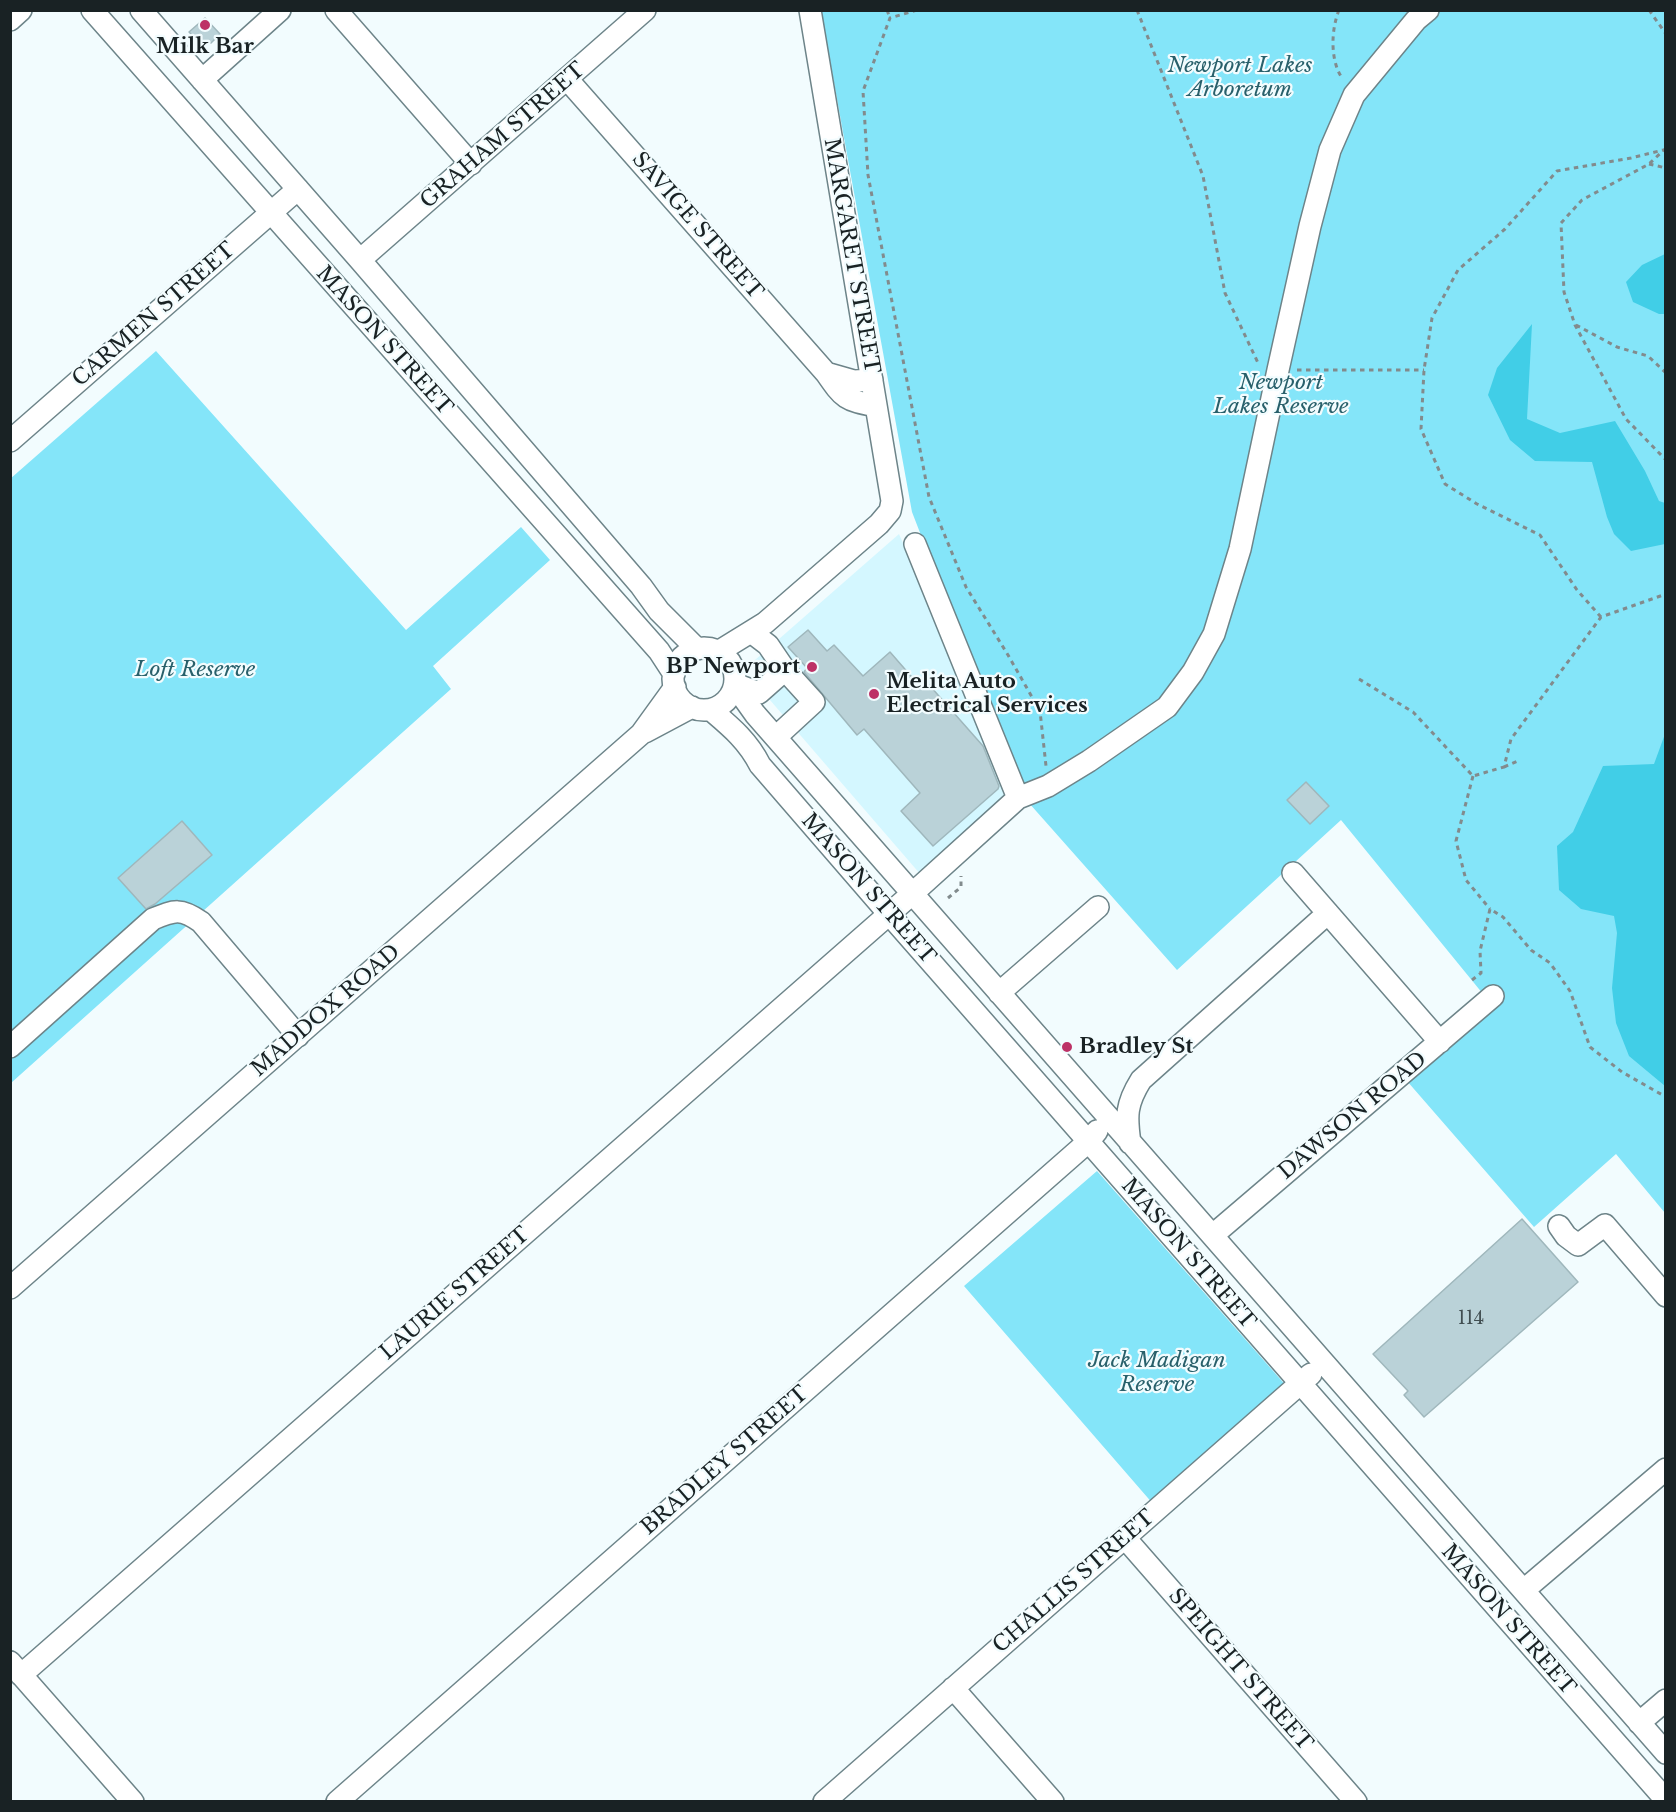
<!DOCTYPE html>
<html>
<head>
<meta charset="utf-8">
<style>
	body { margin:0 }
	#map { position:relative; width:1676px; height:1812px; overflow:hidden; background:#f2fcfe; font-family:"Libre Baskerville",serif }
	canvas { display:block }
	.frame { position:absolute; inset:0; border:12px solid #192224; pointer-events:none }
</style>
</head>
<body>
<div id="map">
<canvas width="1676" height="1812"></canvas>
<div class="frame"></div>
</div>
<script>
const context = document.querySelector('canvas').getContext('2d');
context.lineJoin = 'round';
function fill(path, color) { context.fillStyle = color; context.fill(path, 'evenodd'); }
function trace(path, color, width, dash) { context.strokeStyle = color; context.lineWidth = width; context.lineCap = dash ? 'butt' : 'round'; context.setLineDash(dash || []); context.stroke(path); }
function label(font, color, halo, rows, align = 'center') {
  context.font = font + ' "Libre Baskerville",serif'; context.lineWidth = 4.5; context.setLineDash([]); context.textBaseline = 'middle'; context.strokeStyle = halo; context.fillStyle = color; for (const [text, x, y, turn = 0] of rows) {
    context.save(); context.translate(x, y); context.rotate((+turn || 0) * Math.PI / 180); context.textAlign = isNaN(turn) ? turn : align; if (halo) context.strokeText(text, 0, 0); context.fillText(text, 0, 0); context.restore();
  }
}
fill(new Path2D(`
	M899,534L1012,794L921,875L757,685L755,660Z`), '#d4f7ff');
fill(new Path2D(`
	M821,11H1665V1213L1616,1154L1534,1227L1407,1081L1492,1005L1341,820L1177,970L1021,794L912,512Z
	M156,351L406,630L521,527L550,560L433,666L451,689L11,1083L10,479Z
	M1097,1171L1289,1389L1154,1505L964,1286Z`), '#84e5f9');
fill(new Path2D(`
	M1665,254V314H1659L1633,302L1626,282L1642,265Z
	M1532,324L1527,419L1560,433L1615,421L1645,471L1659,501L1665,503V544L1631,551L1614,534L1607,517L1592,462L1535,461L1510,440L1488,395L1497,368Z
	M1665,734L1666,1086H1665L1629,1056L1616,1023L1612,988L1617,933L1614,916L1581,909L1559,890L1557,846L1573,832L1603,766L1654,764Z`), '#41cee7');
const building = new Path2D(`
	M205,18L220,34L211,43L199,42L189,32Z
	M808,630L827,651L834,645L863,676L890,652L917,683L923,678L983,746L999,786L998,789L933,846L901,811L920,793L864,729L857,735L804,672L807,668L788,647Z
	M1306,782L1329,806L1310,824L1287,800Z
	M182,821L212,855L155,904L146,909L118,878Z
	M1522,1219L1578,1282L1424,1417L1404,1395L1408,1391L1373,1354Z`);
fill(building, '#bad2d8');
trace(building, '#9fb7bc', 1.5);
const minor = new Path2D(`
	M92,10L636,625L659,651L674,674
	M141,10L360,260L641,586L659,611L697,649
	M336,10L471,164
	M10,20L21,10
	M567,79L826,373C844,399 845,400 876,406
	M202,80L280,10
	M360,260L645,10
	M826,373L854,381L872,380
	M10,441L298,189
	M751,632L768,645L785,670L814,702L776,737
	M673 679a31 31 0 1 1 62 0a31 31 0 1 1-62 0Z
	M718,652L765,623L879,524L890,511L892,501L810,10
	M735,684L759,693L785,670
	M735,686L755,714L1666,1753
	M711,710C731,727 748,741 760,765L888,913L1666,1800
	M645,732L692,707
	M1018,798L1048,786L1089,761L1167,707L1193,672L1214,634L1240,549L1278,370L1310,226L1330,150L1354,95L1416,20L1428,10
	M1293,873L1440,1042
	M999,993L1098,907
	M10,1047L153,919C175,910 181,908 201,922L298,1036
	M1130,1143C1126,1116 1126,1104 1141,1080L1328,913
	M1559,1226L1566,1236L1578,1245L1605,1225L1666,1296
	M1213,1235L1493,996
	M10,1288L641,734L675,687
	M1125,1538L1356,1802
	M1524,1590L1666,1469
	M10,1662L133,1802
	M21,1675L913,893L1018,798L915,544
	M953,1688L1053,1802
	M1639,1723L1666,1700
	M337,1802L1089,1141L1097,1131
	M824,1802L1311,1374`);
trace(minor, '#6d8489', 24);
trace(new Path2D(`
	M887,10L890,18
	M917,10L890,18L863,91L868,175L929,497L966,587L1008,655L1040,711L1046,766
	M1137,10L1203,176L1225,293L1259,365
	M1339,10C1331,30 1330,60 1342,78
	M1649,10L1666,34
	M1666,148L1649,164L1582,200L1561,223L1564,292L1575,325L1626,419L1666,460
	M1649,164L1666,168
	M1576,325L1617,347L1648,356L1666,373
	M1297,370H1424
	M1601,617L1577,590L1540,535L1477,504L1445,484L1421,429L1424,370L1432,318L1458,270L1505,229L1557,171L1631,158L1663,150
	M1359,679L1413,712L1473,776L1504,767L1511,739L1601,617L1666,594
	M1504,767L1518,761
	M1473,776L1456,841L1466,880L1490,909
	M948,898L961,887V876
	M1472,980L1481,973L1480,951L1490,909L1503,917L1531,950L1550,963L1570,991L1590,1047L1622,1072L1666,1097`), '#828b8d', 3, [4.5, 4.5]);
trace(minor, '#fff', 21);
for (const [x, y, r, color] of [
	[205,25,6,"#bd3166"],
	[812,667,6,"#bd3166"],
	[874,694,6,"#bd3166"],
	[1067,1047,6,"#bd3166"]
]) { const dot = new Path2D(); dot.arc(x, y, r, 0, 2 * Math.PI); context.fillStyle = color; context.fill(dot); trace(dot, '#f2fcfe', 2); }
label('18px', '#414e51', null, [
	["114",1471,1319]
]);
label('bold 21px', '#192224', '#f2fcfe', [
	["Milk Bar",205,47,"center"],
	["BP Newport",800,667,"right"],
	["Melita Auto",886,682],
	["Electrical Services",886,706],
	["Bradley St",1079,1047]
], 'left');
label('italic 21px', '#28606b', '#f2fcfe', [
	["Newport Lakes",1240,66],
	["Arboretum",1240,90],
	["Newport",1281,383],
	["Lakes Reserve",1281,407],
	["Loft Reserve",195,670],
	["Jack Madigan",1157,1361],
	["Reserve",1157,1385]
]);
label('21px', '#192224', '#f2fcfe', [
	["GRAHAM STREET",503,136,-41],
	["SAVIGE STREET",697,226,49],
	["MARGARET STREET",851,256,80],
	["CARMEN STREET",154,315,-41],
	["MASON STREET",384,341,48],
	["MASON STREET",868,889,49],
	["MADDOX ROAD",326,1011,-41],
	["DAWSON ROAD",1353,1116,-40],
	["MASON STREET",1188,1254,49],
	["LAURIE STREET",455,1294,-41],
	["BRADLEY STREET",725,1461,-41],
	["CHALLIS STREET",1074,1582,-41],
	["MASON STREET",1508,1620,49],
	["SPEIGHT STREET",1240,1670,49]
]);
</script>
</body>
</html>
